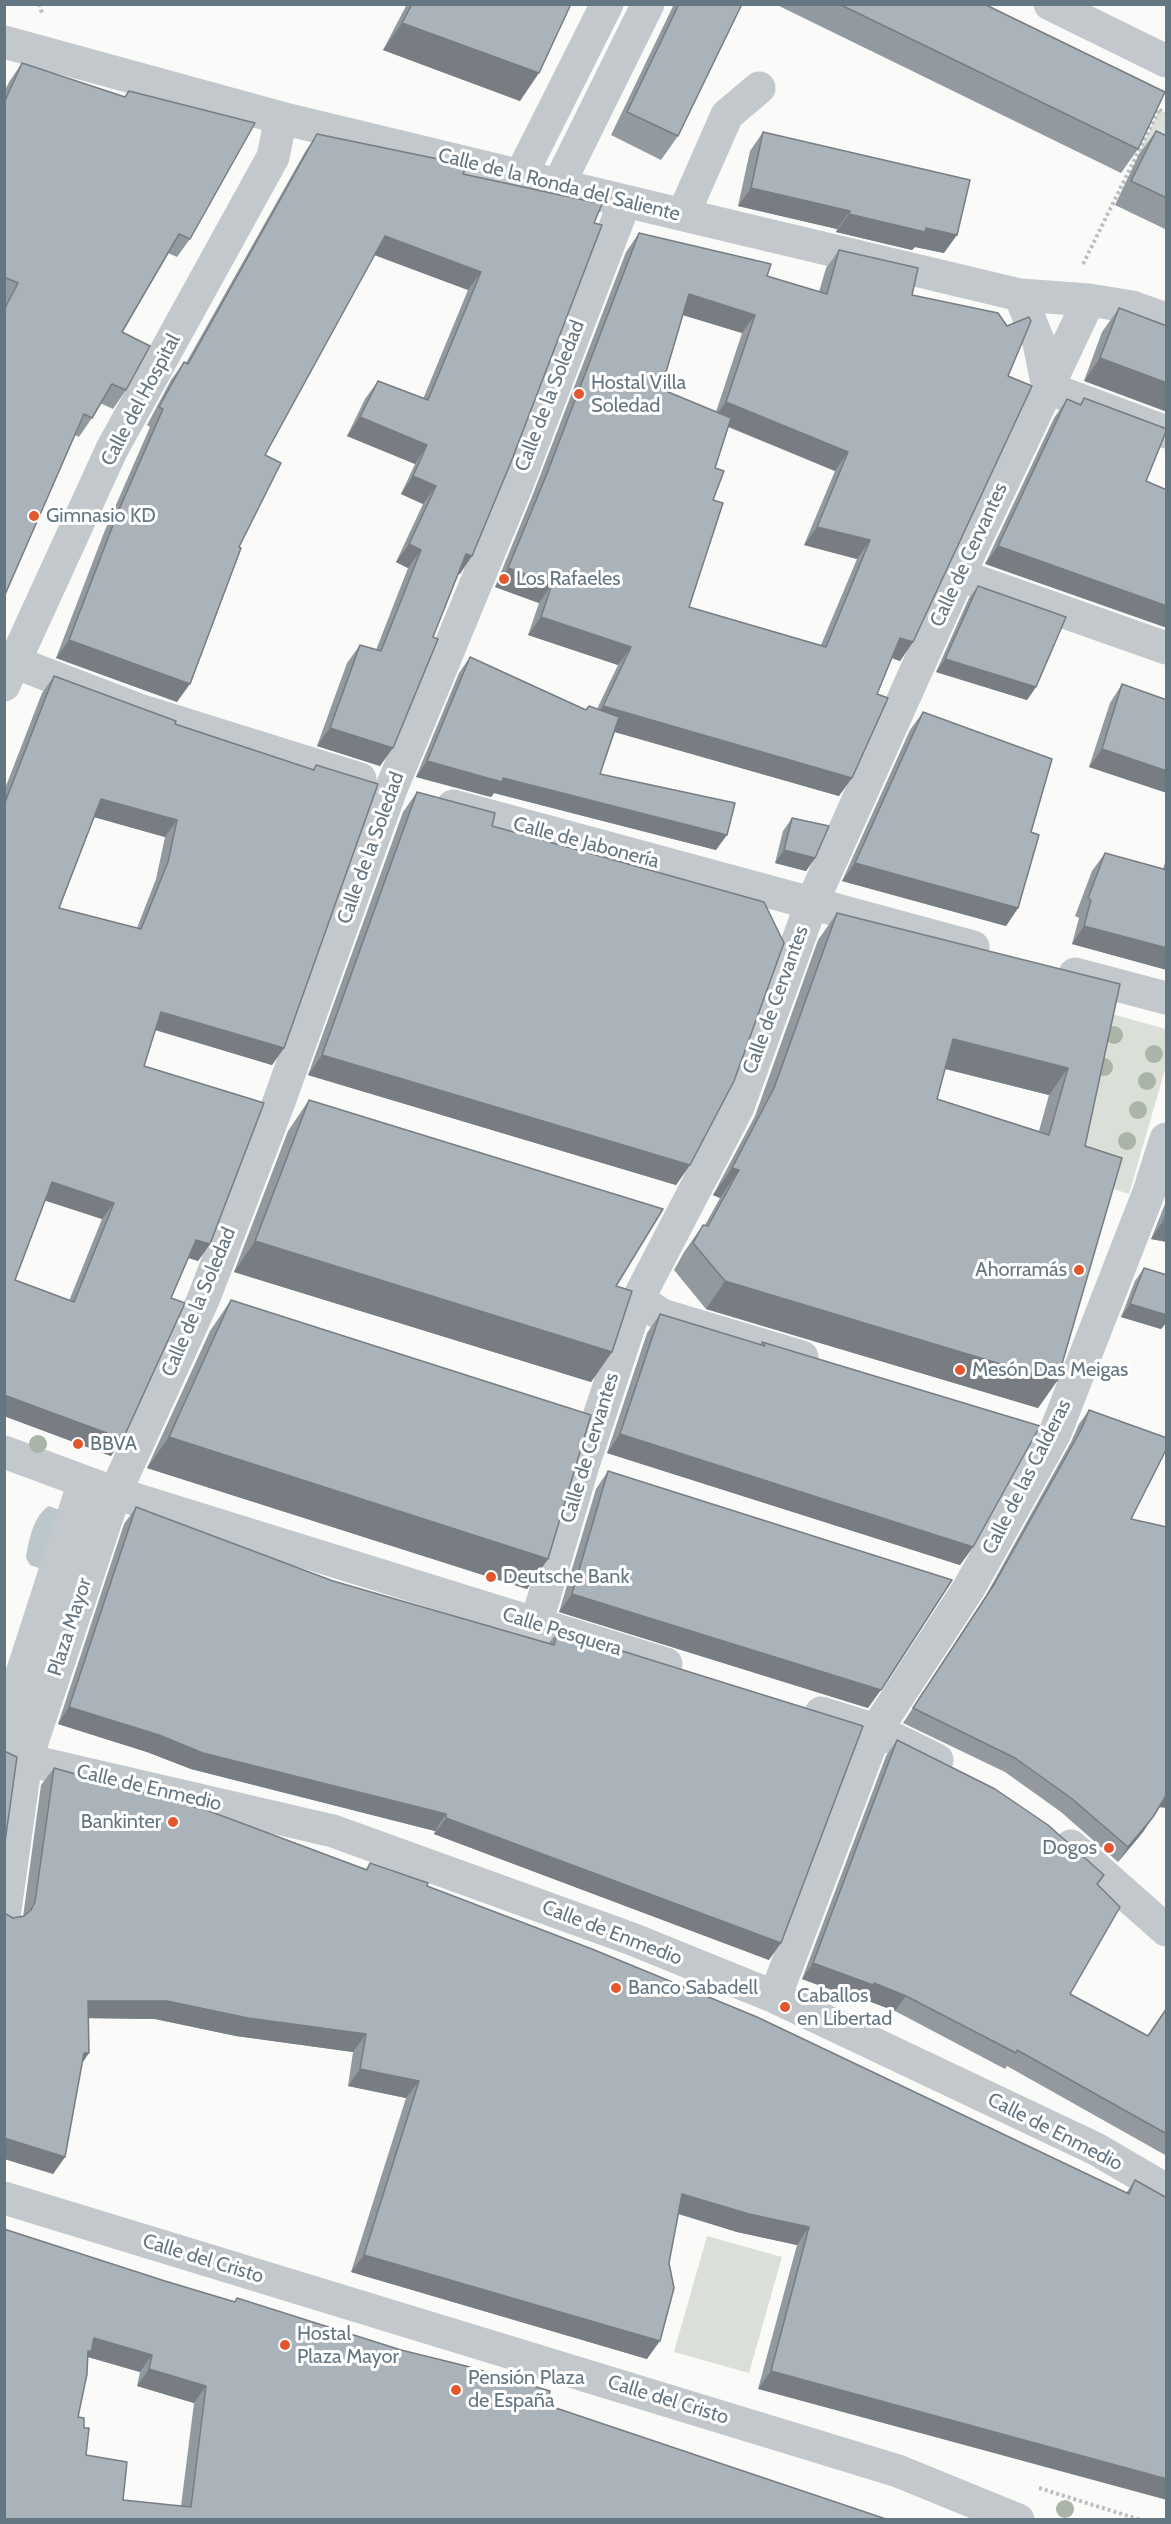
<!DOCTYPE html>
<html>
<head>
<meta charset="utf-8">
<style>
	body { margin:0 }
	#map { position:relative; width:1171px; height:2524px; overflow:hidden; background:#fafaf8; font-family:Cabin,sans-serif }
	canvas { display:block }
	.frame { position:absolute; inset:0; border:6px solid #657683; pointer-events:none }
</style>
</head>
<body>
<div id="map">
<canvas width="1171" height="2524"></canvas>
<div class="frame"></div>
</div>
<script>
const context = document.querySelector('canvas').getContext('2d');
context.lineJoin = 'round';
function fill(path, color) { context.fillStyle = color; context.fill(path, 'evenodd'); }
function trace(path, color, width, dash) { context.strokeStyle = color; context.lineWidth = width; context.lineCap = dash ? 'butt' : 'round'; context.setLineDash(dash || []); context.stroke(path); }
function label(font, color, halo, rows, align = 'center') {
  context.font = font + ' Cabin,sans-serif'; context.lineWidth = 6; context.setLineDash([]); context.textBaseline = 'middle'; context.strokeStyle = halo; context.fillStyle = color; for (const [text, x, y, turn = 0] of rows) {
    context.save(); context.translate(x, y); context.rotate((+turn || 0) * Math.PI / 180); context.textAlign = isNaN(turn) ? turn : align; if (halo) context.strokeText(text, 0, 0); context.fillText(text, 0, 0); context.restore();
  }
}
fill(new Path2D(`
	M1159,110L1166,113V167L1139,154Z
	M1101,1011L1166,1029V1066L1129,1194L1066,1173Z
	M707,2236L782,2257L749,2373L674,2352Z`), '#dadfd7');
fill(new Path2D(`
	M49,1506L62,1511L45,1570L30,1565L26,1558C28,1542 34,1514 49,1506Z`), '#bbc7cb');
trace(new Path2D(`
	M39,4L42,13
	M1154,107L1166,113
	M1083,264L1159,110
	M1039,2488L1141,2520`), '#bbbfc2', 4, [3, 3]);
trace(new Path2D(`
	M1050,4L1166,61
	M4,42L281,118L625,201L1020,295L1089,300L1132,307L1166,319
	M521,175L607,4
	M559,184L648,4
	M683,215L727,115L759,88
	M1020,295L1039,343L1048,388
	M1048,388L1166,432
	M959,575L1166,648
	M14,662L139,710L360,779
	M4,685L112,449L273,157L281,118
	M453,806L973,947
	M1075,974L1166,998
	M638,1299L662,1315L802,1357
	M4,1452L115,1493L666,1664
	M536,1624L583,1465L638,1299L737,1109L811,905L959,575L1089,300
	M821,1713L876,1730L937,1760
	M4,1729L84,1482
	M5,1755L333,1831L632,1939L775,1997L1096,2149L1166,2190
	M1071,1846L1166,1930
	M4,1917L26,1760L115,1493L203,1300L280,1099L391,789L516,487L625,201
	M775,1997L876,1730L969,1588L1055,1433L1149,1192L1166,1139
	M4,2198L898,2471L1018,2520`), '#c3c8cc', 33);
context.fillStyle = '#aab4a7';
for (const [x, y] of [
	[1114,1035],
	[1154,1054],
	[1104,1067],
	[1147,1081],
	[1138,1110],
	[1127,1141],
	[38,1444],
	[1065,2509]
]) { context.beginPath(); context.arc(x, y, 9, 0, 2 * Math.PI); context.fill(); }
fill(new Path2D(`
	M407,4H571L520,101L383,50Z
	M674,4H742L678,136L661,160L611,135Z
	M775,4H984L1138,149L1121,173Z
	M22,63L125,97L129,91L190,239L177,257L168,253L122,332L126,390L113,409L100,403L92,418L79,437L75,435L4,597V92L9,82Z
	M1156,131L1167,136V230L1115,205L1139,154Z
	M763,132L944,253L915,247L912,250L836,232L837,229L738,206L750,151Z
	M317,134L463,174L594,223L460,574H458L380,766L317,746L347,663L360,645L376,650L408,568L396,562L423,504L401,494L415,464L347,436L365,399L378,381L423,399L468,290L374,255L265,455L239,547L177,702L56,658L105,530L150,427L147,425L171,380L184,362L186,363L305,152Z
	M639,233L767,276L819,292L826,268L839,250L912,295L1008,376L913,642L900,661L891,658L877,694L839,796L615,732L600,774L716,850L494,793L491,797L416,777L459,673L470,657L585,710L589,706L597,709L618,665L528,635L539,603L495,587L533,494L626,252ZM683,315L742,333L716,412L661,389ZM728,427L835,471L804,545L857,559L821,645L689,607L715,468Z
	M1119,308L1167,326L1084,381L1102,332Z
	M1084,398L1167,429L985,564L1054,418L1067,399L1080,404Z
	M978,586L1036,687L1027,700L936,672L969,598Z
	M54,676L175,724L313,770L316,765L284,1048L272,1065L155,1030L144,1066L210,1244L198,1261L188,1258L171,1298L111,1456L4,1416V791L42,693ZM94,817L165,837L156,879L137,928L59,908ZM45,1200L102,1219L69,1301L15,1280Z
	M1122,684L1165,699L1167,696V793L1089,767L1110,703Z
	M923,712L1031,832L1018,908L1006,926L842,881L910,730Z
	M417,792L492,826L690,1165L676,1185L308,1075L403,812Z
	M792,818L815,858L806,871L775,863L783,831Z
	M1105,853L1163,869L1167,856V970L1072,944L1079,918L1075,916L1092,871Z
	M837,913L1120,984L1085,1146L1057,1381L1038,1408L706,1309L674,1270L684,1252L703,1225H705L720,1198L713,1195L755,1116L818,940ZM945,1069L1049,1095L1039,1131L937,1099Z
	M309,1100L616,1286L612,1352L591,1382L234,1272L288,1131Z
	M1167,1199V1242L1151,1239Z
	M1144,1268L1167,1275V1322L1161,1329L1121,1317L1135,1281Z
	M231,1300L548,1559L527,1589L147,1468L210,1331Z
	M660,1314L760,1345L762,1342L973,1547L960,1565L607,1453L647,1333Z
	M1089,1410L1131,1519L1159,1807L1143,1832L1118,1862L1061,1812L1005,1772L903,1723L985,1597L1071,1442L1079,1424Z
	M608,1471L868,1708L559,1612L596,1489Z
	M136,1507L333,1581L549,1643L558,1631L769,1960L434,1834L435,1831L191,1769L147,1752L58,1724L124,1524Z
	M897,1740L1104,1875L1098,1884L1070,1994L1147,2036L1167,2007V2156L1007,2066L1005,2069L895,2011L863,1999L862,2001L802,1979L886,1756Z
	M54,1768L366,1869L370,1863L427,1886L1126,2193L1135,2180L1167,2198L758,2389L797,2245L737,2232L678,2214L647,2359L351,2272L406,2098L348,2086L353,2052L236,2036L155,2019L88,2018L82,2063L65,2157L53,2174L5,1914L13,1918L23,1917L41,1785Z
	M4,2229L165,2281L234,2302L237,2298L547,2405L886,2520H4ZM88,2357L140,2372L137,2386L194,2403L181,2506L123,2500L86,2455L84,2428L78,2417Z`), '#929a9f');
fill(new Path2D(`
	M402,23L539,73L520,101L383,50Z
	M751,188L850,211L837,229L738,206Z
	M849,214L926,228L957,235L944,253L915,247L912,250L836,232Z
	M385,236L481,272L468,290L372,254Z
	M689,294L755,315L742,333L676,313Z
	M1100,358L1167,383V412L1084,381Z
	M726,402L848,452L835,471L713,420Z
	M360,417L427,445L415,464L347,436Z
	M413,476L436,486L423,504L401,494Z
	M817,527L870,540L857,559L804,545Z
	M409,544L421,550L408,568L396,562Z
	M998,546L1167,606V628L985,564Z
	M466,554L472,556L460,574L453,572Z
	M508,568L552,584L539,603L495,587Z
	M541,617L631,647L618,665L528,635Z
	M900,638L913,642L900,661L887,656Z
	M69,640L190,684L177,702L56,658Z
	M945,659L1036,687L1027,700L936,672Z
	M603,706L852,778L839,796L590,725Z
	M330,728L393,748L380,766L317,746Z
	M1102,749L1167,771V793L1089,767Z
	M427,761L503,778L727,835L716,850L494,793L491,797L416,777Z
	M101,799L177,820L165,837L90,816Z
	M784,850L815,858L806,871L775,863Z
	M855,863L1018,908L1006,926L842,881Z
	M1084,926L1167,948V970L1072,944Z
	M161,1012L284,1048L272,1065L149,1028Z
	M953,1039L1068,1068L1049,1095L934,1066Z
	M322,1055L690,1165L676,1185L308,1075Z
	M732,1168L739,1170L720,1198L713,1195Z
	M52,1182L114,1203L102,1219L40,1199Z
	M1163,1221L1167,1222V1242L1151,1239Z
	M196,1240L210,1244L198,1261L184,1256Z
	M255,1241L612,1352L591,1382L234,1272Z
	M725,1281L1057,1381L1038,1408L706,1309Z
	M1130,1304L1167,1315V1322L1161,1329L1121,1317Z
	M4,1395L123,1439L111,1456L4,1416Z
	M620,1434L973,1547L960,1565L607,1453Z
	M169,1437L548,1559L527,1589L147,1468Z
	M572,1594L881,1690L868,1708L559,1612Z
	M69,1707L446,1814L435,1831L191,1769L147,1752L58,1724Z
	M1167,1794V1808L1157,1807Z
	M1153,1817L1143,1832L1118,1862L1128,1847Z
	M446,1818L781,1943L769,1960L434,1834Z
	M813,1963L874,1983L906,1996L895,2011L863,1999L862,2001L802,1979Z
	M88,2001H167L366,2034L353,2052L236,2036L155,2019L75,2018Z
	M84,2053H89L77,2071Z
	M360,2069L419,2081L406,2098L348,2086Z
	M4,2138L65,2157L53,2174L4,2159Z
	M682,2194L809,2227L797,2245L737,2232L670,2211Z
	M364,2255L660,2341L647,2359L351,2272Z
	M94,2338L152,2355L140,2372L88,2357L79,2369Z
	M149,2369L206,2386L194,2403L137,2386Z
	M771,2371L1167,2479V2500L758,2389Z`), '#777d82');
const building = new Path2D(`
	M412,4H571L539,73L402,23Z
	M679,4H742L678,136L627,112Z
	M839,4H984L1165,92L1138,149Z
	M22,63L125,97L129,91L255,123L190,239L179,234L122,332L150,346L126,390L112,384L92,418L84,414L4,597V310L18,283L4,277V103Z
	M1156,131L1167,136V198L1131,181Z
	M763,132L970,180L957,235L926,228L925,232L849,214L850,211L751,188Z
	M317,134L467,165L463,174L602,204L594,223L602,225L511,462L472,556L466,554L433,637L438,639L393,748L330,728L360,645L381,651L421,550L409,544L436,486L413,476L427,445L360,417L378,381L428,400L481,272L385,236L265,455L281,463L239,547L241,548L190,684L69,640L118,512L163,409L159,407L184,362L188,364Z
	M639,233L771,264L767,276L827,294L839,250L918,268L912,295L998,313L1007,326L1029,317L1031,321L1008,376L1032,386L913,642L900,638L877,694L888,698L852,778L603,706L631,647L541,617L552,584L508,568L546,476ZM689,294L755,315L726,402L848,452L817,527L870,540L826,647L689,607L723,503L713,500L724,471L715,468L731,418L661,389Z
	M1119,308L1167,326V383L1100,358Z
	M1084,398L1167,429L1146,481L1167,490V606L998,546L1067,399L1081,405Z
	M978,586L1066,617L1036,687L945,659Z
	M470,657L586,710L589,706L619,717L600,774L735,803L727,835L503,778L502,782L427,761Z
	M54,676L176,721L175,724L314,770L316,765L378,784L284,1048L161,1012L144,1066L264,1103L210,1244L196,1240L171,1298L185,1303L123,1439L4,1395V805ZM101,799L177,820L168,862L141,929L59,908ZM52,1182L114,1203L74,1302L15,1280Z
	M1122,684L1167,700V771L1102,749Z
	M923,712L1052,759L1031,832L1039,835L1018,908L855,863Z
	M417,792L495,813L492,826L764,902L784,943L734,1081L690,1165L322,1055Z
	M792,818L829,826L815,858L784,850Z
	M1105,853L1167,870V948L1084,926L1091,900L1088,898Z
	M837,913L1120,984L1085,1146L1122,1158L1057,1381L725,1281L693,1243L703,1225L708,1226L739,1170L732,1168L774,1088ZM953,1039L1068,1068L1049,1135L937,1099Z
	M309,1100L663,1209L616,1286L632,1291L612,1352L255,1241Z
	M1167,1213V1222L1163,1221Z
	M1144,1268L1167,1275V1315L1130,1304Z
	M231,1300L591,1415L548,1559L169,1437Z
	M660,1314L765,1346L762,1342L1040,1426L973,1547L620,1434Z
	M1089,1410L1167,1438V1448L1131,1519L1167,1527V1794L1153,1817L1128,1847L1071,1798L1015,1758L913,1708L995,1583L1082,1428Z
	M608,1471L952,1580L881,1690L572,1594Z
	M136,1507L333,1581L554,1645L558,1631L863,1726L781,1943L446,1818V1814L203,1753L159,1735L69,1707Z
	M897,1740L995,1789L1048,1825L1104,1875L1097,1884L1120,1907L1070,1994L1148,2036L1167,2008V2134L1017,2050L1016,2053L906,1996L874,1983L873,1985L813,1963Z
	M4,1751L17,1757L4,1849Z
	M54,1768L209,1811L367,1870L370,1863L428,1883L427,1886L592,1949L757,2017L1129,2194L1135,2180L1167,2198V2479L771,2371L809,2227L749,2214L682,2194L669,2263L674,2288L660,2341L364,2255L419,2081L360,2069L366,2034L248,2018L167,2001H88L89,2053H84L65,2157L4,2138V1913L13,1918L24,1916L31,1910L35,1902Z
	M4,2229L165,2281L235,2302L237,2298L401,2350L466,2366L550,2391L547,2405L886,2519L4,2520ZM94,2338L152,2355L149,2369L206,2386L191,2507L123,2500L127,2462L86,2455L89,2428H84V2418L78,2417L87,2374L88,2351L91,2352Z`);
fill(building, '#aab3b9');
trace(building, '#777d82', 1.5);
for (const [x, y, r, color] of [
	[579,394,6,"#e4572e"],
	[34,516,6,"#e4572e"],
	[504,579,6,"#e4572e"],
	[1079,1270,6,"#e4572e"],
	[960,1370,6,"#e4572e"],
	[78,1444,6,"#e4572e"],
	[491,1577,6,"#e4572e"],
	[173,1822,6,"#e4572e"],
	[1109,1848,6,"#e4572e"],
	[616,1988,6,"#e4572e"],
	[785,2007,6,"#e4572e"],
	[285,2345,6,"#e4572e"],
	[456,2390,6,"#e4572e"]
]) { const dot = new Path2D(); dot.arc(x, y, r, 0, 2 * Math.PI); context.fillStyle = color; context.fill(dot); trace(dot, '#fff', 2); }
label('20px', '#657683', '#fff', [
	["Calle de la Ronda del Saliente",559,185,14],
	["Calle de la Soledad",550,396,-69],
	["Calle del Hospital",141,400,-62],
	["Calle de Cervantes",969,555,-65],
	["Calle de Jabonería",586,843,15],
	["Calle de la Soledad",371,848,-70],
	["Calle de Cervantes",776,1000,-70],
	["Calle de la Soledad",199,1302,-67],
	["Calle de Cervantes",590,1448,-73],
	["Calle de las Calderas",1027,1477,-63],
	["Plaza Mayor",70,1627,-72],
	["Calle Pesquera",562,1632,17],
	["Calle de Enmedio",149,1788,13],
	["Calle de Enmedio",612,1933,21],
	["Calle de Enmedio",1055,2132,27],
	["Calle del Cristo",203,2259,17],
	["Calle del Cristo",668,2400,17]
]);
label('20px', '#657683', '#fff', [
	["Hostal Villa",591,383],
	["Soledad",591,406],
	["Gimnasio KD",46,516],
	["Los Rafaeles",516,579],
	["Ahorramás",1067,1270,"right"],
	["Mesón Das Meigas",972,1370],
	["BBVA",90,1444],
	["Deutsche Bank",503,1577],
	["Bankinter",161,1822,"right"],
	["Dogos",1097,1848,"right"],
	["Banco Sabadell",628,1988],
	["Caballos",797,1996],
	["en Libertad",797,2019],
	["Hostal",297,2334],
	["Plaza Mayor",297,2357],
	["Pensión Plaza",468,2378],
	["de España",468,2401]
], 'left');
</script>
</body>
</html>
